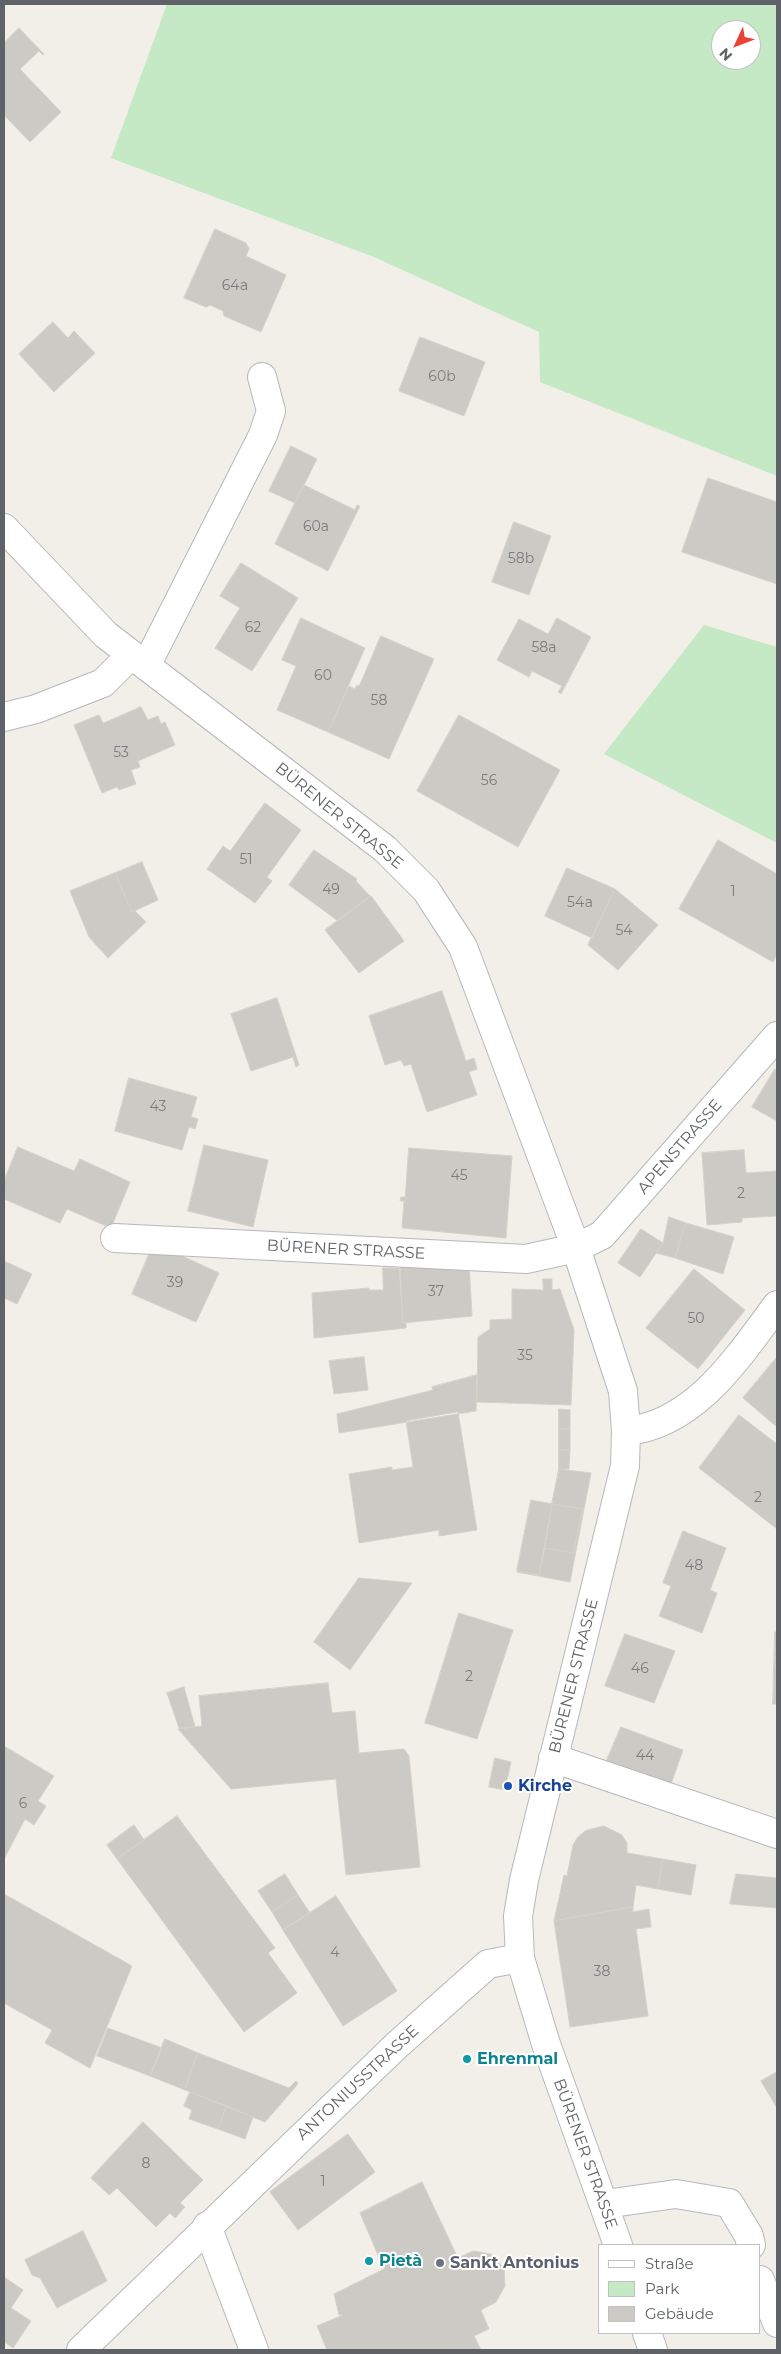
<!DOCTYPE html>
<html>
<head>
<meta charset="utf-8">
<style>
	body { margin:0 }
	#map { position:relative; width:781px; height:2354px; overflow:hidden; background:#f1efe8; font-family:Montserrat,sans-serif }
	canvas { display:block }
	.frame { position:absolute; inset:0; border:5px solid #5f6368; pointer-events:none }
	.legend { position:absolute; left:598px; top:2244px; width:162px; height:90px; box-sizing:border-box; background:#fff; border:1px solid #bfc1c3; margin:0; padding:6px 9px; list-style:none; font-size:15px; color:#5f6368 }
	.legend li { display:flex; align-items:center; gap:10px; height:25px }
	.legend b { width:25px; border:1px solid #bfc1c3 }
	.north { position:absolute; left:711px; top:20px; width:50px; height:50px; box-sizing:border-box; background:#fff; border:1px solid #bfc1c3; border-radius:50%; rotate:227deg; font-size:14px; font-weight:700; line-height:20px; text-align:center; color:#5f6368 }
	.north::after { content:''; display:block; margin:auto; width:18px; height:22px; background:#ea4335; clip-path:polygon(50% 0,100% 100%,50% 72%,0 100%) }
</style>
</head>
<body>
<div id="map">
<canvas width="781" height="2354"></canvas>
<div class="frame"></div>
<ul class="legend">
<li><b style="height:6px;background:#fff"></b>Straße</li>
<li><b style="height:14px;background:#c5e8c5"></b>Park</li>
<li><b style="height:14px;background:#cccac5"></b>Gebäude</li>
</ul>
<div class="north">N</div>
</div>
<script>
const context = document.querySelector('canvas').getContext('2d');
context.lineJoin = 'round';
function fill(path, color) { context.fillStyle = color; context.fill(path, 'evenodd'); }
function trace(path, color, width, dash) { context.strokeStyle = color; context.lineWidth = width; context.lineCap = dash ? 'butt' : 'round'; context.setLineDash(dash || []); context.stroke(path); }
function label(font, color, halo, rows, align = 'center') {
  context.font = font + ' Montserrat,sans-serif'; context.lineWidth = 4; context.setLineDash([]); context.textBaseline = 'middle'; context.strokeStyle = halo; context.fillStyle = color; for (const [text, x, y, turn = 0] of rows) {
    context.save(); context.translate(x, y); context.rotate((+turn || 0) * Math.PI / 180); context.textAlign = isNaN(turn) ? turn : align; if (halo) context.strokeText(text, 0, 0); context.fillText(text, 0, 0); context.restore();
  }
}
fill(new Path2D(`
	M167,4H777V476L540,382L539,332L374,257L111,158ZM721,30H751V60H721Z
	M704,625L777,647V843L604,754Z`), '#c5e8c5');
const building = new Path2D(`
	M19,28L44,54L43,55L39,51L20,69L61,112L30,142L4,115V43Z
	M215,229L246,243L249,249L246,256L286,275L261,332L224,316L223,311L210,305L206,307L184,298Z
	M53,322L68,338L74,331L95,353L54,392L19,354Z
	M420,337L485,362L464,416L399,391Z
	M291,446L317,459L295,503L269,491Z
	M708,478L777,502V584L682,552Z
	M304,485L355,510L357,505L360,506L328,571L275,544Z
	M514,522L551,536L529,595L492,582Z
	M241,563L298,598L252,671L215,648L240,608L220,596Z
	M301,618L365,648L328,732L277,710L296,666L282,660Z
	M557,618L591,637L561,694L558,692L562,686L532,671L529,677L497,660L519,619L548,634Z
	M381,636L434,659L389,759L328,732L349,686L355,689L357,685L359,686Z
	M141,707L148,720L158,716L161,724L165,722L175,745L138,761L140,767L131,770L136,784L119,790L117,787L102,793L74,725L99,715L103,723Z
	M459,715L560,770L518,847L417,791Z
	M265,803L301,830L267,877L272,881L255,903L207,869L223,846L230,851Z
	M718,840L777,874V954L773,962L679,909Z
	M314,850L357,879L356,881L370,896L338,921L289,885Z
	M142,862L158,900L132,912L115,873Z
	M567,868L615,889L592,938L545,916Z
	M115,873L132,912L135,911L146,922L108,958L89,937L70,891Z
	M615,889L658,925L618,970L588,945Z
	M371,896L404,941L359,973L325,930Z
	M442,991L466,1061L474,1058L477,1069L469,1072L477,1095L427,1112L411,1064L404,1066L401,1060L385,1065L369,1016Z
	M277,998L299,1065L296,1067L293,1057L251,1071L231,1014Z
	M775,1069L777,1071V1121L752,1107Z
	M129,1078L197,1097L191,1117L198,1119L195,1129L189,1127L182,1150L115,1131Z
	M204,1145L268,1160L253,1227L188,1211Z
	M18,1147L74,1171L80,1159L130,1182L111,1228L67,1209L60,1223L4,1199V1181Z
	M409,1148L512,1156L506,1238L402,1228L404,1201H400L401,1197H405Z
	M744,1150L746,1173L777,1171V1216L742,1218V1222L707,1225L702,1153Z
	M669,1217L686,1223L675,1258L656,1253L663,1243Z
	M686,1223L734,1237L723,1274L675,1258Z
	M641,1229L663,1243L640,1277L618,1263Z
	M154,1243L219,1273L196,1322L132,1294Z
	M4,1261L32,1274L17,1304L4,1298Z
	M469,1262L472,1316L403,1323L400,1266Z
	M383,1268H399L403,1323L406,1322V1328L314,1338L312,1293L369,1288V1290H383Z
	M694,1269L745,1310L698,1369L646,1328Z
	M543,1279H552V1290L560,1289L574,1330L571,1405L477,1402L478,1337L490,1329V1320L512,1319V1289L543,1290Z
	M364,1357L368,1390L334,1394L329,1361Z
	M777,1357V1427L743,1398Z
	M477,1375L476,1411L339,1433L337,1414L433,1390L432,1387Z
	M559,1409L570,1410V1429H559Z
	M458,1412L477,1530L439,1536V1530L359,1543L349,1474L392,1467V1470L413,1467L406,1421Z
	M739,1415L777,1444V1529L699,1468Z
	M559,1429H570V1450H559Z
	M559,1450H570L569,1469H559Z
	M559,1469L591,1473L570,1582L517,1572L539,1575L545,1548L573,1553L583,1509L552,1504Z
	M531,1500L552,1504L539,1575L517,1571Z
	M552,1504L583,1509L573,1553L545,1548Z
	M683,1531L726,1548L710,1590L717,1593L702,1633L659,1616L671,1586L663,1583Z
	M359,1578L412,1583L350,1670L314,1642Z
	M459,1613L513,1630L477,1739L425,1723Z
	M775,1632H777V1704H773Z
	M625,1634L675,1651L654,1703L605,1686Z
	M328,1683L332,1713L355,1711L359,1753L404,1749L409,1756L420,1867L346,1875L336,1779L231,1789L178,1729L202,1726L199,1696Z
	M184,1687L195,1727L179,1728L167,1693Z
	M621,1727L683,1750L670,1787L606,1762Z
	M4,1746L54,1776L38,1801L46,1806L34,1825L25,1819L4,1859Z
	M495,1758L511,1762L505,1790L489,1787Z
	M177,1816L275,1948L268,1953L297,1993L244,2032L117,1859Z
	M134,1825L144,1840L117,1859L107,1845Z
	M604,1826L622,1835L627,1843V1853L663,1859L658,1889L636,1885L633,1907L554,1921L564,1875L567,1876L573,1845L577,1838L585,1831Z
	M663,1859L696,1865L691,1895L658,1889Z
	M285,1874L298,1895L272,1912L258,1891Z
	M736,1874L777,1878V1908L730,1904Z
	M4,1894L132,1966L90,2068L45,2043L52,2030L4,2003Z
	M298,1895L310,1913L283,1930L272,1912Z
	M336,1896L397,1991L343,2026L283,1930Z
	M633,1907V1912L649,1909L651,1927L636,1929L648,2016L570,2027L554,1921Z
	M108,2028L162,2048L150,2076L97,2056Z
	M165,2039L198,2053L185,2090L150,2076Z
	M198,2053L289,2088L296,2081L298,2084L265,2122L185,2090Z
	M777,2072V2108L761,2081Z
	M190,2092L227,2106L218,2129L189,2119L192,2110L184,2106Z
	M227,2106L253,2117L245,2139L218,2129Z
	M143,2122L203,2180L180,2203L185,2207L175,2218L170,2213L156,2227L117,2188L109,2195L91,2178Z
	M348,2134L375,2172L298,2230L270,2192Z
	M422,2182L458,2258L473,2251L491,2254L504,2268L505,2286L496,2302L481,2310L489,2329L474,2336L481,2350H327L317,2326L343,2315H339L334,2294L384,2269L360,2213Z
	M83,2231L107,2281L57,2308L40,2278L32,2275L25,2260Z
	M4,2277L23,2290L11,2308L31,2321L13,2348L4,2342Z`);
fill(building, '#cccac5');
trace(building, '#d6d1c6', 1);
const minor = new Path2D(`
	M4,528L106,635L385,849L426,890L463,947L576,1248L623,1391L626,1431L625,1466L524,1880L518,1916L520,1958L546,2044L618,2245
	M146,666L263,435L271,411L262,377
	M4,717L36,709L103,683L131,655
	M115,1238L526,1259L576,1248L602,1235L777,1036
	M626,1431C695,1425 739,1356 777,1305
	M553,1758L777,1834
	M605,2204L676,2194L729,2203L749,2236L751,2245
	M207,2226L254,2350
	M760,2280L777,2323
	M647,2333L653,2350
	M81,2350L396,2046L488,1964L520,1958`);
trace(minor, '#b5b8bc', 30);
trace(minor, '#fff', 28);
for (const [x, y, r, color] of [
	[508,1786,5,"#1a4fb4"],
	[467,2059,5,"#0f9aa8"],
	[369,2261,5,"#0f9aa8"],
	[440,2263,5,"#6b7280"]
]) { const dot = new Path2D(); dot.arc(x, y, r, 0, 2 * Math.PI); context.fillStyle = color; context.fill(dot); trace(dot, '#fff', 2); }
label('14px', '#7a7d7f', null, [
	["64a",235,286],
	["60b",442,377],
	["60a",316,527],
	["58b",521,559],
	["62",253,628],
	["58a",544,648],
	["60",323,676],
	["58",379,701],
	["53",121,753],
	["56",489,781],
	["51",246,860],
	["49",331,890],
	["1",733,892],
	["54a",580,903],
	["54",624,931],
	["43",158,1107],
	["45",459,1176],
	["2",741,1194],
	["39",175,1283],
	["37",436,1292],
	["50",696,1319],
	["35",525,1356],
	["2",758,1498],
	["48",694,1566],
	["46",640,1669],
	["2",469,1677],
	["44",645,1756],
	["6",23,1804],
	["4",335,1953],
	["38",602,1972],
	["8",146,2164],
	["1",323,2182]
]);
label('16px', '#5f6368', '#fff', [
	["BÜRENER STRASSE",339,816,39],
	["APENSTRASSE",680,1147,-49],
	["BÜRENER STRASSE",346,1250,3],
	["BÜRENER STRASSE",574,1676,-76],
	["ANTONIUSSTRASSE",358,2083,-43],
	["BÜRENER STRASSE",585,2154,70]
]);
label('bold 16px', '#164399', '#fff', [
	["Kirche",518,1786]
], 'left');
label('bold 16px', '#0d838f', '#fff', [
	["Ehrenmal",477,2059],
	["Pietà",379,2261]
], 'left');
label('bold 16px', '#5b616d', '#fff', [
	["Sankt Antonius",450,2263]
], 'left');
</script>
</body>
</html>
